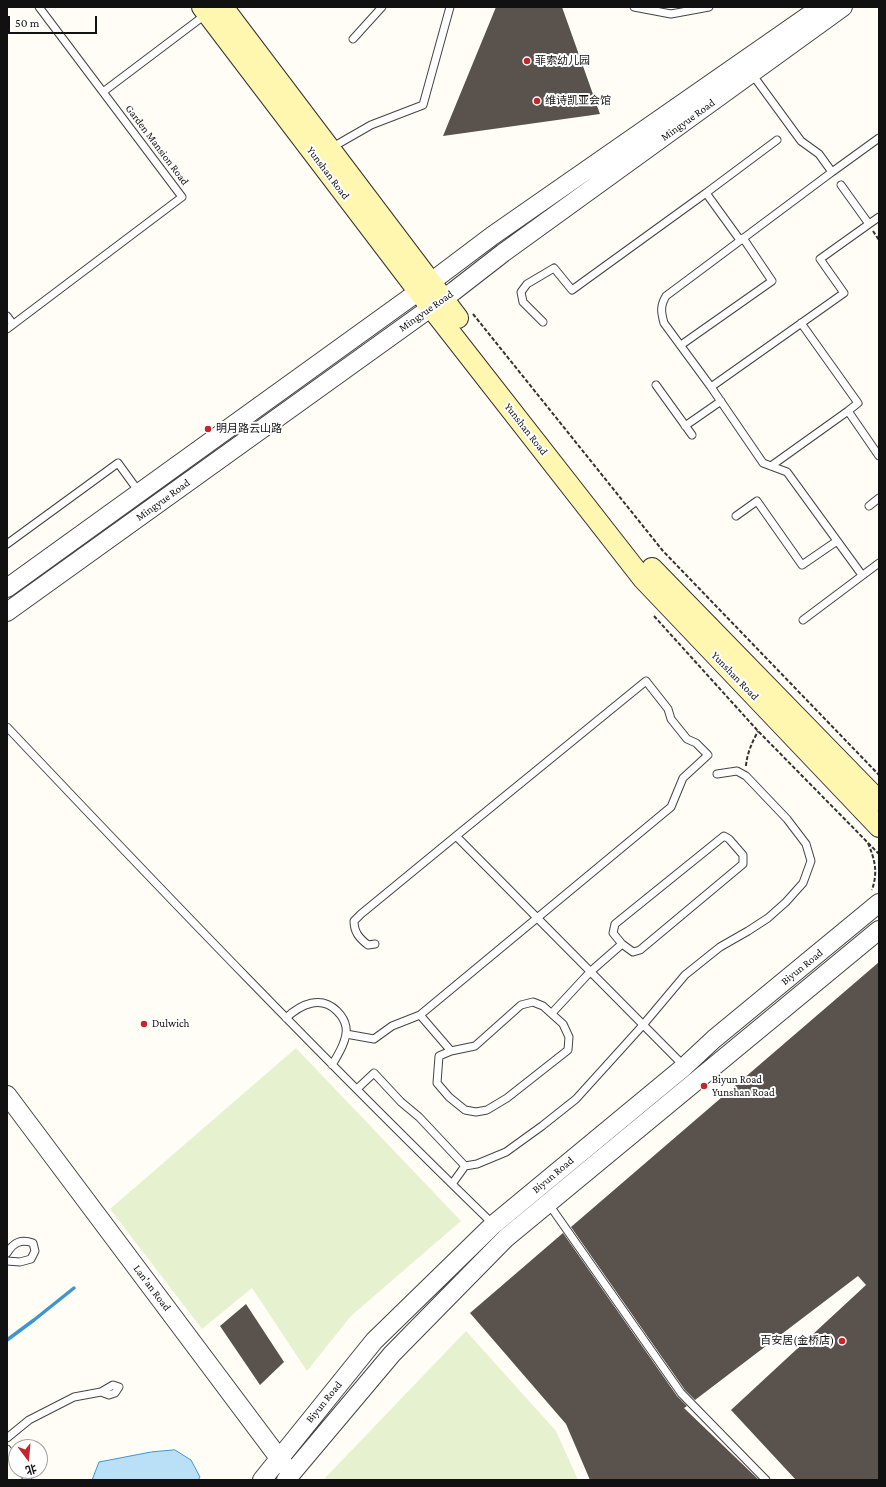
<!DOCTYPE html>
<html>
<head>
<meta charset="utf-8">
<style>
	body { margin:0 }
	#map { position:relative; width:886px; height:1487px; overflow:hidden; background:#fffdf5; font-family:"Crimson Pro","Noto Sans SC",serif }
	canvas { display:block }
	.frame { position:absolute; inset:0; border:8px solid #111; pointer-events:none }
	.north { position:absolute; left:8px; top:1439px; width:40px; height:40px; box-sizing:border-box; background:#fff; border:1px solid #a0a0a0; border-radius:50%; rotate:164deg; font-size:11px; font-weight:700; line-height:16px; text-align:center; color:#111 }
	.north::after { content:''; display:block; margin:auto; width:14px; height:18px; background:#c4262e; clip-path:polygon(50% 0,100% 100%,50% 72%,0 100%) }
	.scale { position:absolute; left:8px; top:16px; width:89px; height:18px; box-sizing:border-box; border:2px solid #111; border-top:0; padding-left:5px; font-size:12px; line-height:14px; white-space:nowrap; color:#111; -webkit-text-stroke:3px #fff; paint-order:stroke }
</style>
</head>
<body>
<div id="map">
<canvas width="886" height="1487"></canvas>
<div class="frame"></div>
<div class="north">北</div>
<div class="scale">50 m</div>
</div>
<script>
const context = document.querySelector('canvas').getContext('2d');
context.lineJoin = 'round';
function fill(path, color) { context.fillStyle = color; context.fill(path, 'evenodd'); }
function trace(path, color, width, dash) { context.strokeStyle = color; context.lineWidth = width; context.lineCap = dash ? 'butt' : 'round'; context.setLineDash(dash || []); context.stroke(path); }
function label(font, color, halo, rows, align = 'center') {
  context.font = font + ' "Crimson Pro","Noto Sans SC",serif'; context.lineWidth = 4; context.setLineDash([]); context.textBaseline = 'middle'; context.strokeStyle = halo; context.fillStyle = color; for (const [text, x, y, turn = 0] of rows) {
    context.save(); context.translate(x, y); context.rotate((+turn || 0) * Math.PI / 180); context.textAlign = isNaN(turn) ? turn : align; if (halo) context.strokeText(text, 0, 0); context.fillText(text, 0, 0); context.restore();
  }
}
fill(new Path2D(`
	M296,1048L461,1221L351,1316L307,1371L252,1288L202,1329L110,1209Z
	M466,1331L556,1431L578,1480H327L325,1478Z`), '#e6f2cf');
const water = new Path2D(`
	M175,1450L191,1460L200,1477L198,1480H92L99,1462L151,1452Z`);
fill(water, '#b9e0f7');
trace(water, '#3f96cf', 1);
trace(new Path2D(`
	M7,1340L34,1320L74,1288`), '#3f96cf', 3.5);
fill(new Path2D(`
	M496,7H562L600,114L443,136Z
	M879,962V1480H796L731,1410L866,1285L858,1276L695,1400L685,1390L571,1227Z
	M563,1233L677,1396L687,1406L684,1408L759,1480H590L566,1424L470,1313Z
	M246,1304L284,1362L260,1385L220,1326Z`), '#5a524d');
const service = new Path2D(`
	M634,7L671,14L709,7
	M353,39L382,7
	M752,74L801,141L819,154L832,172L879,138
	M103,92L205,15
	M331,148L371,125L423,105L450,7
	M832,172L666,296C660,306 661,312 664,323L711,387L763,463L787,472L862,575
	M841,185L869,224L879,217
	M740,240L706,193L777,140
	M7,316L13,324
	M543,322L523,302L521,292L527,284L554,268L572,290L706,193
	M801,323L858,403L848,411
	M7,329L182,197L39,7
	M681,345L772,281L743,238
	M656,385L692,435
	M711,387L844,293L820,259L869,224
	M685,426L721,401
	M771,466L848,411L879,456
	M869,506L879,498
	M736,516L757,501L802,565L837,541
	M7,544L118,463L139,492
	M803,620L879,563
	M7,727C166,895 327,1063 493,1224
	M375,944L368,945C359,938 354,932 354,921L361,914L456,836L684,1066
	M552,1013L590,972L622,944L613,933L615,924L724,836L729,839L743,855V864L640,950L633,952L622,944
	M420,1015L451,1051L475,1046L521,1005L533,1002L543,1006L563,1024L569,1037L568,1050L507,1098L487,1110L476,1112L465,1110L449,1097L437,1083L439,1056L451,1051
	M286,1018C301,1004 321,995 337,1011C342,1016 345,1021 346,1027C348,1039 338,1055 332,1065
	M346,1034L374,1039L392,1026L420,1015L671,807L683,778L708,755L696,743L687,739L671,719L668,709L646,681L456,836
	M357,1089L374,1073L401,1102L419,1117L465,1166L477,1164L506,1152L542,1126L576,1099L643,1025L685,975L720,947L748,931L768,918L786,902L803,883L811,861L806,844L787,819L746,776L737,771L717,774
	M452,1184L465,1166
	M548,1203L681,1393L766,1480
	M7,1253C14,1242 21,1239 33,1243L35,1251L31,1259L20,1262L7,1261
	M7,1438L29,1420L74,1397L101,1392L109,1395L115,1393L119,1387L113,1385L101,1392
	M7,1449L16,1462
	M22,1471L28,1480`);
const tertiary = new Path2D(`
	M7,588L415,294L492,236L821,7
	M7,612L454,291L503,253L843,7
	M7,1095L285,1466
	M262,1480L374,1341L493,1225L684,1067L714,1039L879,903
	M286,1480L392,1354L506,1238L879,930`);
const secondary = new Path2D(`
	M202,7L418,291L643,579L879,827
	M223,7L458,318
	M652,568L879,801`);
trace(service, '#444', 9);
trace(tertiary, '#444', 20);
trace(secondary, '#333', 22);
trace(new Path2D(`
	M873,231L879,240
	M473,314L663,551L879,775
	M654,616L758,731L879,854
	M746,766C747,753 752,743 758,731
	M868,843C875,860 878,872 872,890`), '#333', 2, [4, 2]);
trace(service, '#fff', 7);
trace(tertiary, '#fff', 18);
trace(secondary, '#fff6b0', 20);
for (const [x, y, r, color] of [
	[527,61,4,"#c4262e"],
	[537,101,4,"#c4262e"],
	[208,429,4,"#c4262e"],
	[144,1024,4,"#c4262e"],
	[704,1086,4,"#c4262e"],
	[842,1341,4,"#c4262e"]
]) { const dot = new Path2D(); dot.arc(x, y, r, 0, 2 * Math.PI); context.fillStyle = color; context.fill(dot); trace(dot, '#fff', 1.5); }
label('11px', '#111', '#fff', [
	["菲索幼儿园",535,61],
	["维诗凯亚会馆",545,101],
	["明月路云山路",216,429],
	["Dulwich",152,1024],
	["Biyun Road",712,1080],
	["Yunshan Road",712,1093],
	["百安居(金桥店)",834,1341,"right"]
], 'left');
label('11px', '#111', '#fff', [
	["Mingyue Road",688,120,-36],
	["Garden Mansion Road",157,145,53],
	["Yunshan Road",328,173,53],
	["Mingyue Road",426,311,-35],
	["Yunshan Road",526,429,52],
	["Mingyue Road",163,500,-36],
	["Yunshan Road",735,676,46],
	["Biyun Road",802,967,-39],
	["Biyun Road",553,1175,-40],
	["Lan'an Road",152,1288,53],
	["Biyun Road",324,1402,-51]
]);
</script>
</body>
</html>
